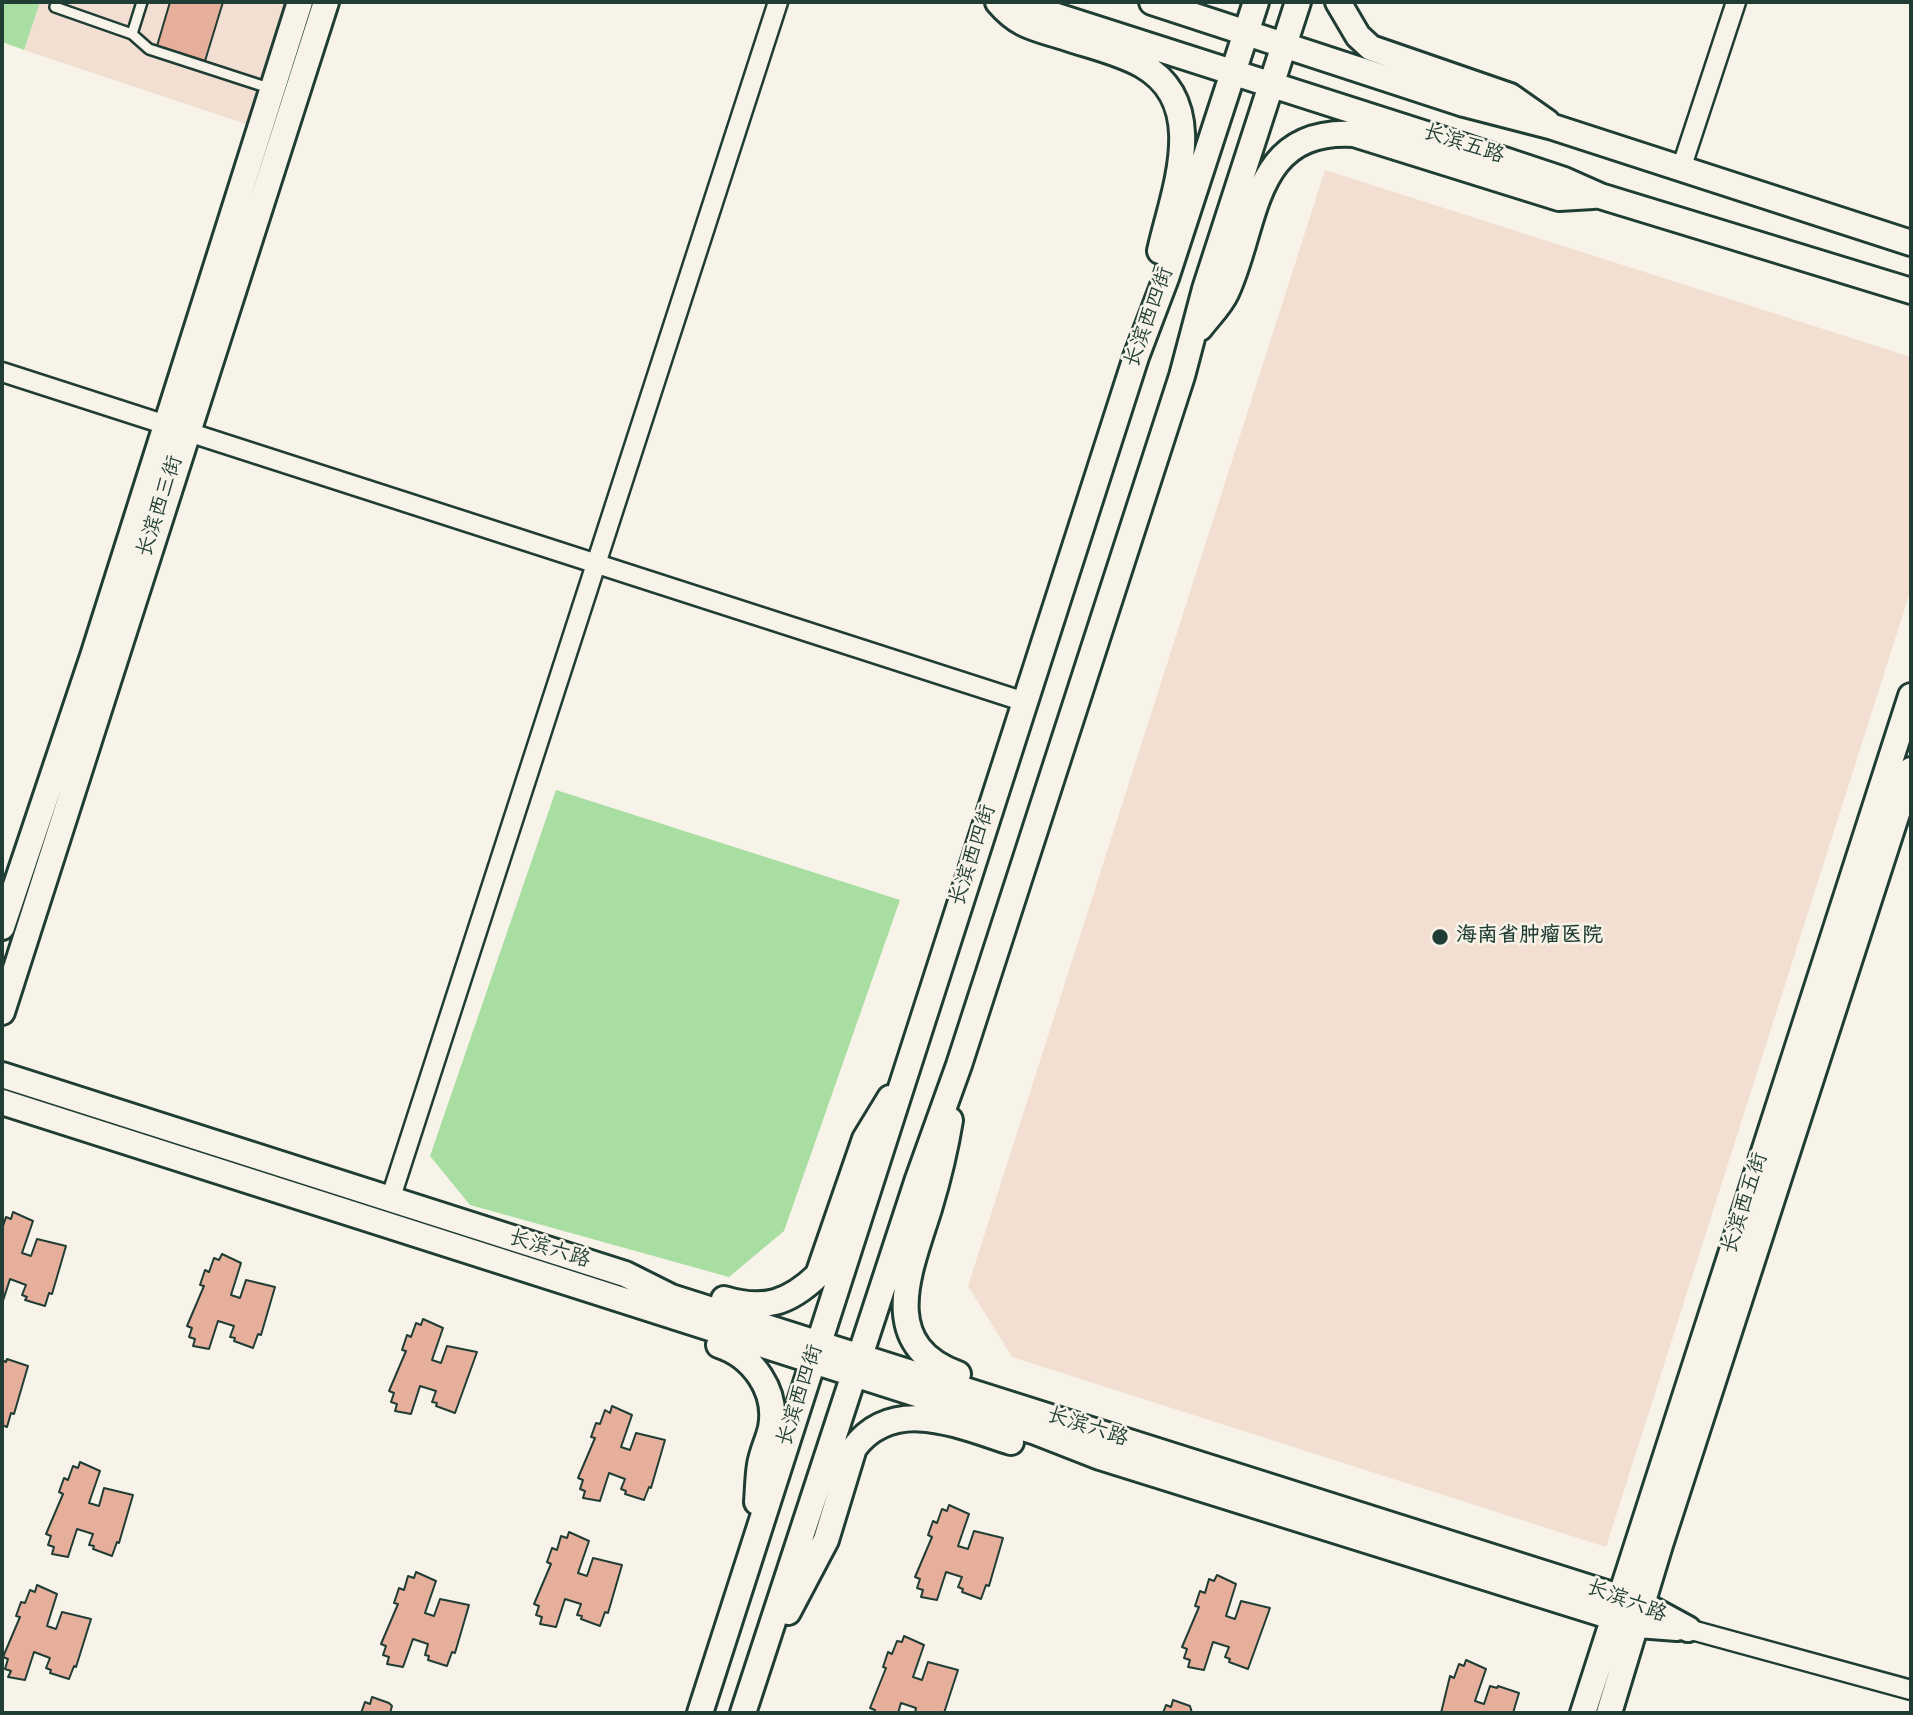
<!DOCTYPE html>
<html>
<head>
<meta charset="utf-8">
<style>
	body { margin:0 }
	#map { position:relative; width:1913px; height:1715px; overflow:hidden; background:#f7f3e8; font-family:Kalam,sans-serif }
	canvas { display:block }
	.frame { position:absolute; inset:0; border:4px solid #1f3d34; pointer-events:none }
</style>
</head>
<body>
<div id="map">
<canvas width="1913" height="1715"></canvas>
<div class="frame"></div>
</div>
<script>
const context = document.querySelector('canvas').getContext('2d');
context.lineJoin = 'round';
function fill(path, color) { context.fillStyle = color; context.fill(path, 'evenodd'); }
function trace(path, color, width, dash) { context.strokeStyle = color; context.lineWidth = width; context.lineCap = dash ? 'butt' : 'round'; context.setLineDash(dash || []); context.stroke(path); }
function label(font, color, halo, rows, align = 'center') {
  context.font = font + ' Kalam,"LXGW WenKai TC",sans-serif'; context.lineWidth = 5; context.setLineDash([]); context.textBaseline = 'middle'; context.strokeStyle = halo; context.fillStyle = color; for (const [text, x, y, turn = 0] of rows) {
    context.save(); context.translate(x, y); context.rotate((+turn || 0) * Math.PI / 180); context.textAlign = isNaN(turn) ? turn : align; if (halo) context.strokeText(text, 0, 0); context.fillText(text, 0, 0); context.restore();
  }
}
fill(new Path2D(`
	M40,2H293L258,128L24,50Z
	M1325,170L1911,357V589L1606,1547L1012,1357L968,1286Z`), '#f2dfd1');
fill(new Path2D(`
	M2,2H40L24,50L2,42Z
	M556,790L900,900L784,1231L729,1277L470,1205L430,1156Z`), '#a8dea2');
const building = new Path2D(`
	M170,2H223L205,61L157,46Z
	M13,1212L33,1221L22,1253L31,1256L37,1239L66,1246L52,1294L49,1293L45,1306L25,1300L27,1297L22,1295L26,1285L10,1279L2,1304V1229L6,1217L11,1219Z
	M222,1254L241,1263L231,1295L240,1298L246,1280L275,1287L261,1335L258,1334L253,1348L234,1341L235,1338L230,1337L234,1326L218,1321L209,1349L193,1346L195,1339L189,1337L192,1328L187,1326L204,1286L200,1285L205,1270L209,1272L214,1258L219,1260Z
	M423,1319L443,1328L432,1360L441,1363L447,1346L477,1352L455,1413L436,1406L437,1403L432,1402L436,1391L420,1386L411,1414L395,1411L397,1404L391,1402L394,1393L389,1391L406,1351L402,1350L407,1335L411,1337L416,1323L421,1325Z
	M7,1359L28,1366L14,1414L11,1413L7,1427L2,1425V1360L6,1362Z
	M612,1406L632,1415L621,1447L630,1450L636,1433L665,1440L651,1488L649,1487L644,1500L625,1494L626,1491L621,1489L625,1479L609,1473L600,1501L583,1498L585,1491L580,1489L583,1480L578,1478L595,1438L591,1437L596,1423L600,1424L605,1410L610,1413Z
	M80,1462L100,1471L89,1503L99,1506L104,1488L133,1495L119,1543L117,1542L112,1556L93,1549L94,1546L89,1545L93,1534L77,1529L68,1557L52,1554L54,1547L48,1545L51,1536L46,1534L63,1494L59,1492L64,1478L68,1480L73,1466L78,1468Z
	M949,1505L969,1514L958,1546L968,1549L974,1531L1003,1538L989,1586L986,1585L981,1599L962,1592L963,1589L958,1587L962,1577L946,1572L937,1600L921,1597L923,1590L917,1588L920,1579L915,1577L932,1537L928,1535L933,1521L937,1523L942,1509L947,1511Z
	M569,1532L589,1541L578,1573L587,1576L593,1558L622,1565L608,1613L605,1612L600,1626L581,1619L582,1616L577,1615L581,1604L565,1599L556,1627L540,1624L542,1617L536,1615L539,1606L534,1604L551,1564L547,1562L552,1548L557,1550L561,1536L567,1538Z
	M416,1572L436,1581L425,1613L434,1616L440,1599L469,1605L455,1653L452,1652L447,1666L428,1660L429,1656L425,1655L428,1644L413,1639L403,1667L387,1664L389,1657L383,1655L386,1646L381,1644L398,1604L394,1603L399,1588L404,1590L408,1576L414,1578Z
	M1217,1575L1236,1584L1226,1616L1235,1619L1241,1601L1270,1608L1248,1669L1229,1662L1230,1659L1225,1657L1229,1647L1213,1642L1204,1670L1188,1667L1190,1660L1184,1658L1187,1649L1182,1647L1199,1607L1195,1606L1200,1591L1205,1593L1209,1579L1214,1581Z
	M37,1585L57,1594L47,1626L56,1629L62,1612L91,1619L76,1667L74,1666L69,1679L50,1673L51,1670L46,1668L50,1658L34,1652L25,1680L8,1677L11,1671L5,1669L8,1659L3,1657L20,1617L16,1616L21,1602L25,1603L30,1590L35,1592Z
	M904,1636L924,1645L913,1677L922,1680L928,1662L958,1670L944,1713H915L916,1708L901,1703L898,1713H874L875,1710L870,1708L886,1668L883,1667L888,1652L892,1654L897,1641L902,1642Z
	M1466,1660L1486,1669L1475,1701L1484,1704L1490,1686L1497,1688L1498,1686L1519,1693L1513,1713H1441L1450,1676L1454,1678L1459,1664L1464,1666Z
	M372,1697L389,1703L392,1706L390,1713H361L365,1702L370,1704Z
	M1173,1700L1190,1706L1192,1713H1163L1166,1705L1171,1707Z`);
fill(building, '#e6af9c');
trace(building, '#1f3d34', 2);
const lane = new Path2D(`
	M57,2L55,7L132,34L149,49L272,89
	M132,34L142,2`);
const street = new Path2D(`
	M1681,169L1736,2
	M2,372L1025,702
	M390,1200L778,2
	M1688,1629L1911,1690`);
const secondary = new Path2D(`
	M998,2C1019,27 1036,28 1067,38C1091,46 1119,52 1142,65C1211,104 1173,192 1160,251
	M1013,2L1435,137L1564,180L1600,196L1911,291
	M1152,2L1464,104L1553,127L1911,243
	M1338,2L1358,36L1371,48L1510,96L1547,122
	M1200,328C1208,317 1220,306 1226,293C1258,225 1250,128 1354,134L1559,198L1593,196
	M2,927L93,656L300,2
	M2,1012L326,2
	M2,1075L625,1274L671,1297L1644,1605L1688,1629
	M2,1102L1036,1432L1100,1457L1638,1625L1677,1628
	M950,1120C945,1151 938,1179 929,1209C910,1270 876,1344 958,1374
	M724,1299C764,1311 789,1303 818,1275L865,1139L890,1098
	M719,1345C753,1356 778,1391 771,1428C768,1441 762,1452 760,1465C758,1477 758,1490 757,1502
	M788,1612L826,1540L854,1448C894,1395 960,1426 1011,1442
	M700,1713L1136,357L1166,278L1256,2
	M743,1713L918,1179L959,1065L1182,376L1205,289L1298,2
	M1583,1713L1911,696
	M1609,1713L1660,1545L1911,770`);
trace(lane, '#1f3d34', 14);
trace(street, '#1f3d34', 23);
trace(secondary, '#1f3d34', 30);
trace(lane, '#f7f3e8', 9);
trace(street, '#f7f3e8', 18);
trace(secondary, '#f7f3e8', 24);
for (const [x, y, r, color] of [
	[1440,937,9,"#1f3d34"]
]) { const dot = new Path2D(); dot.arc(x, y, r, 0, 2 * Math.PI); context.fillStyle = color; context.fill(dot); trace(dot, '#f7f3e8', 2.5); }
label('21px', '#1f3d34', '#f7f3e8', [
	["长滨五路",1463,146,18],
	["长滨西四街",1151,318,-70],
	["长滨西三街",162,507,-72],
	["长滨西四街",975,856,-72],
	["长滨西五街",1747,1204,-72],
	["长滨六路",549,1251,17],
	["长滨西四街",802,1396,-72],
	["长滨六路",1087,1429,18],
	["长滨六路",1626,1603,21]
]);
label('bold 21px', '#1f3d34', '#f7f3e8', [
	["海南省肿瘤医院",1456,937]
], 'left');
</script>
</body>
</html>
